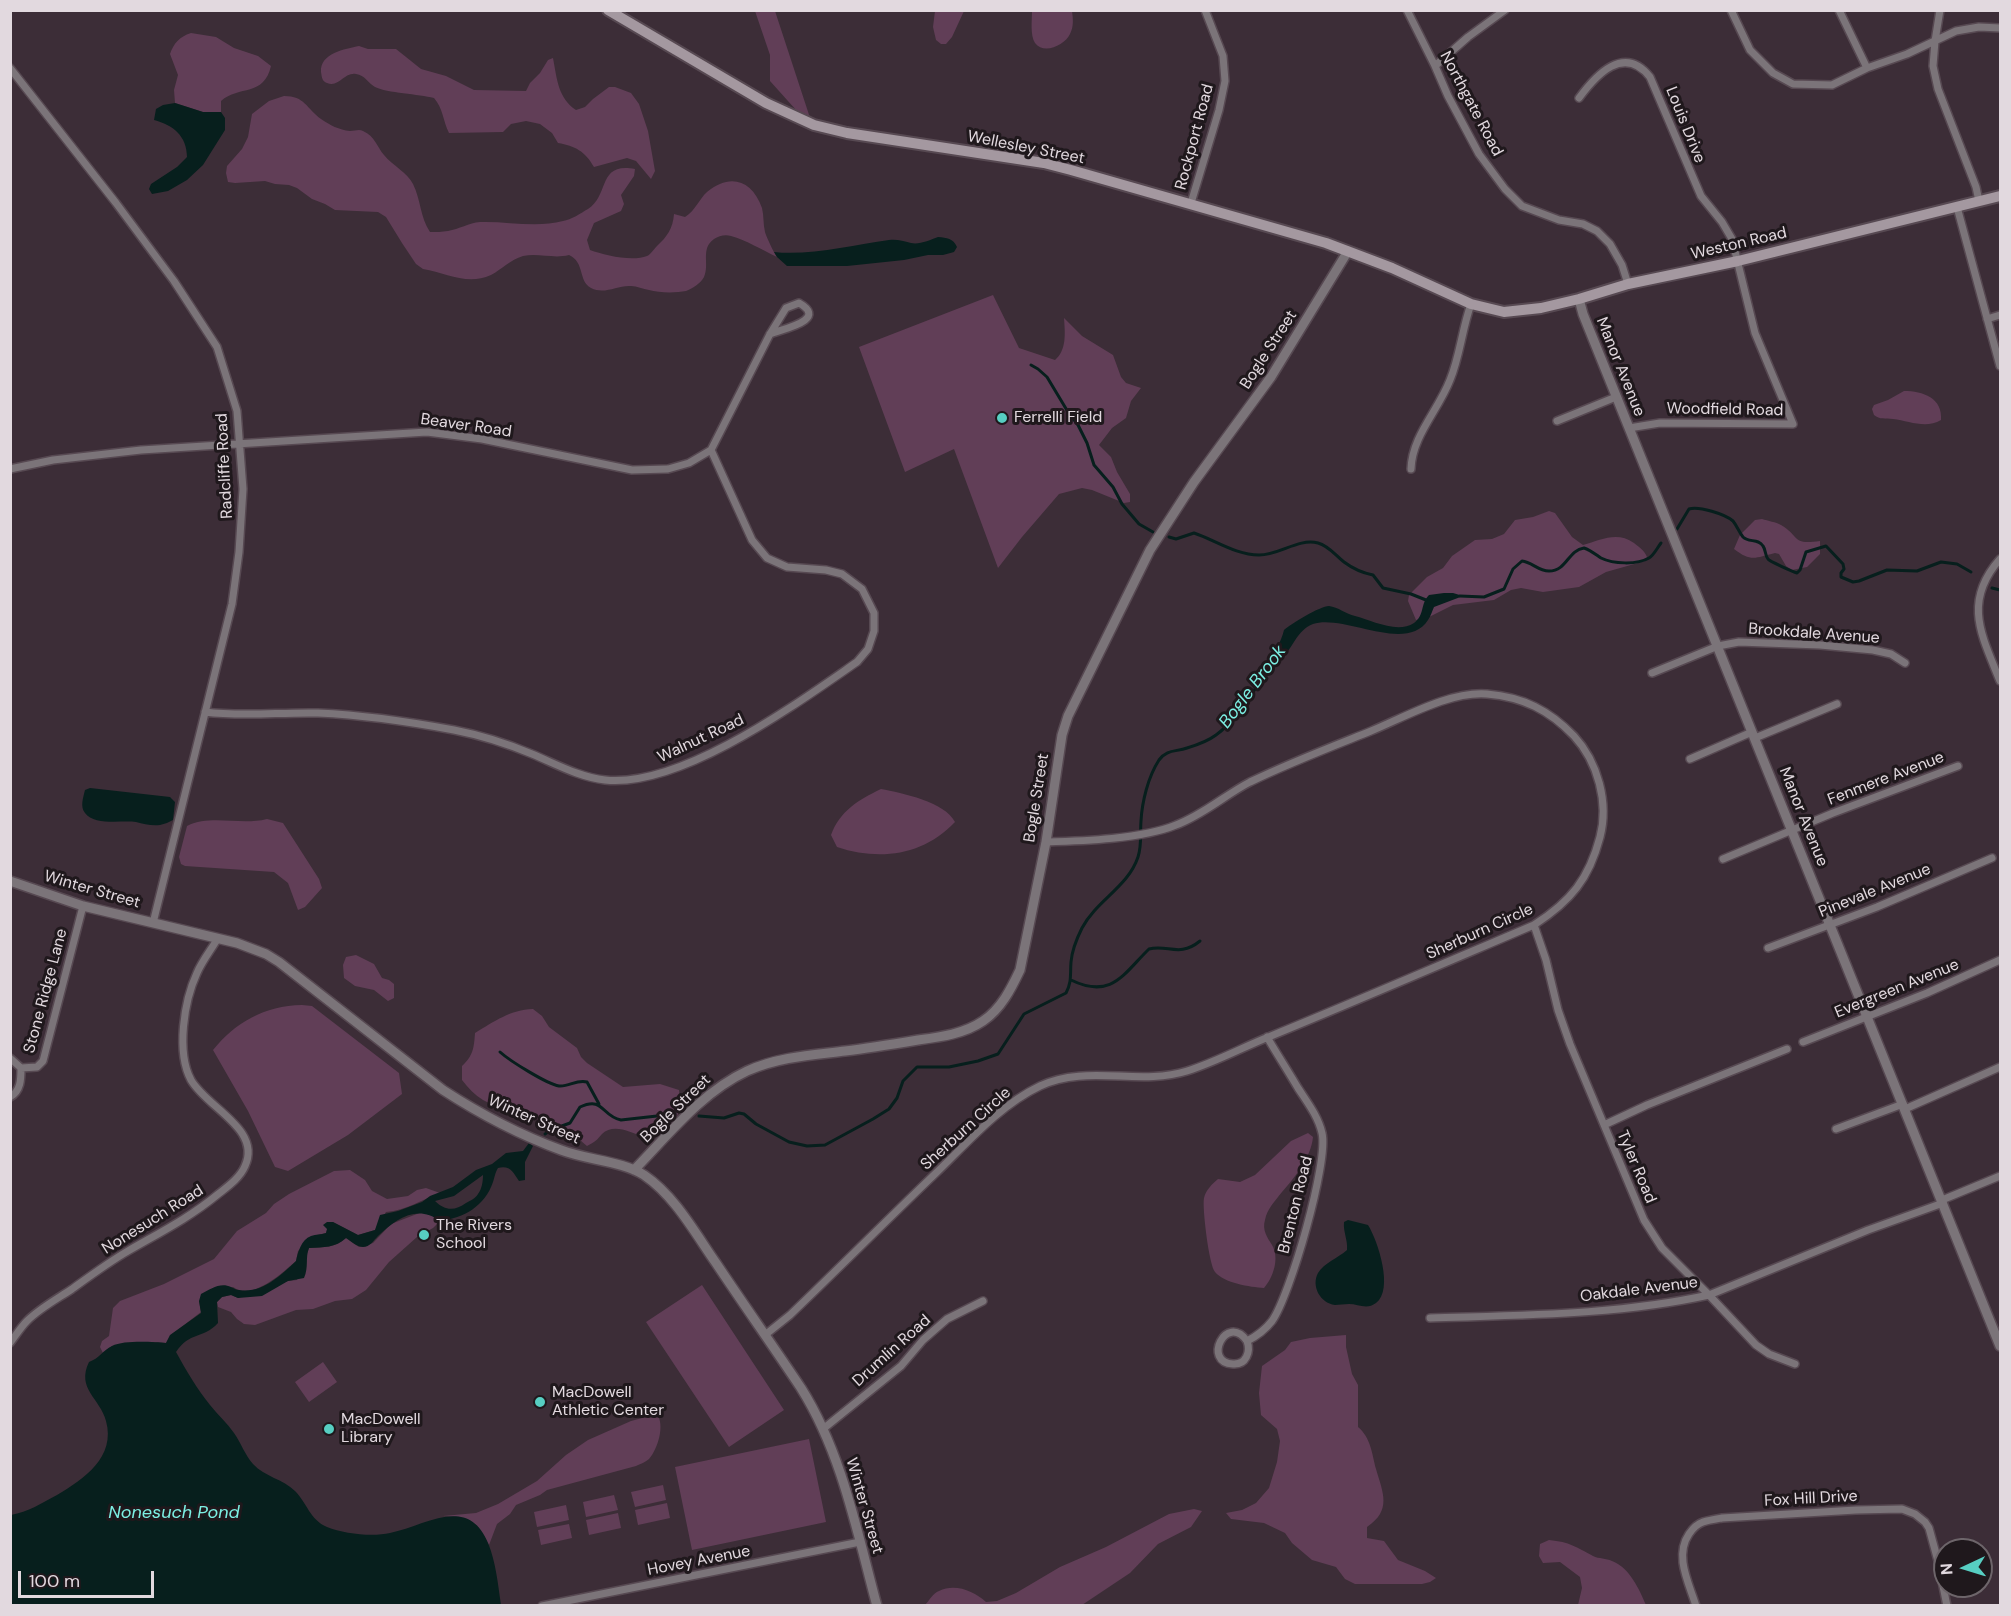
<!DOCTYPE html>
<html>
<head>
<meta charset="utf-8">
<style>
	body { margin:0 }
	#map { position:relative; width:2011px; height:1616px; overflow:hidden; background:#3c2d37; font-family:"DM Sans",sans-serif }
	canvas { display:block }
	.frame { position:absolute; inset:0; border:12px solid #e2d9df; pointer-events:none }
	.north { position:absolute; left:1933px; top:1538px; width:60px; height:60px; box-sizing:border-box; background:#1f181c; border:2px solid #6d656a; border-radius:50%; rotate:266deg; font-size:16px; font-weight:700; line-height:24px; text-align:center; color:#e2d9df }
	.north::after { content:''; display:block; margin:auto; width:21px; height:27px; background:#57cec2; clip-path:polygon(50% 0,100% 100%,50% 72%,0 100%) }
	.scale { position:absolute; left:18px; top:1571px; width:136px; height:27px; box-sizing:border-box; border:3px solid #e2d9df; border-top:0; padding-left:8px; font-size:18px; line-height:21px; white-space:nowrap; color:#e2d9df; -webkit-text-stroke:4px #1f181c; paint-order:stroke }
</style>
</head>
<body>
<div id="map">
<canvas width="2011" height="1616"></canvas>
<div class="frame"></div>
<div class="north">N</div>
<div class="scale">100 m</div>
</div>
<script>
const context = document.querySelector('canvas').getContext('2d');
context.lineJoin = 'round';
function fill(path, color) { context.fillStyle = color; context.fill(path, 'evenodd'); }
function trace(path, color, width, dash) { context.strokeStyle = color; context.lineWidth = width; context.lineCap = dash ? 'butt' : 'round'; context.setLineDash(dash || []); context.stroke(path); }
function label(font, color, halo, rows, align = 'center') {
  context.font = font + ' "DM Sans",sans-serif'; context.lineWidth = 6; context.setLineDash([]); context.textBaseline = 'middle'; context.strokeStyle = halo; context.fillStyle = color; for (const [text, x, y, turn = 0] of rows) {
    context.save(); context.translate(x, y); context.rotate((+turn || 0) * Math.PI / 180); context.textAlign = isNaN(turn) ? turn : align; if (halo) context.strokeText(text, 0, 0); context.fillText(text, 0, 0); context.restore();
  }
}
fill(new Path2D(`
	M755,11H775L814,130L770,81V55Z
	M935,11H964L952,37L946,44H941L936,40L933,27Z
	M1032,11H1072C1073,19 1074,26 1070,34C1065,45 1044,55 1035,43C1030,35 1032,20 1032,11Z
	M191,33L216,37L234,48L258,56L271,66C264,97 239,85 221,101V112H203L175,103L174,90L178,75L170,54C174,43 179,37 191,33Z
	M359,46L368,49H396L421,69L446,76L474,90L526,91L530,83L540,73L548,60L553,58C557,79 558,98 576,110L585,107L593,99L609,87H615L631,93L639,104L648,131L655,171L651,179L636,161L627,158L594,167C585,151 575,146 558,143L552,133L540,124L526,121L511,124L503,132L449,133C443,121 443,108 434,98C419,94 387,93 375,87C368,83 365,75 356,74C344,72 339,88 327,83C322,81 322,78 321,72C320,53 345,49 359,46Z
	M284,96C305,96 306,108 321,119C330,125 339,130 350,131C355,131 359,129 363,131C375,136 377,147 384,155C393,166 407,172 413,184C421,200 420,217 430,232C436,232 442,232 448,231C459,229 469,223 480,222C507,221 536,228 563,221C571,220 581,213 588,209C610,195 597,162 635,169L634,176L621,195L624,204L621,211L594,223L587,240L590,250C604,255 632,262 647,256C650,255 654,249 657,246C667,237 673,228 674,214L685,217C696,210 699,199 707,192C730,173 752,180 762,208C764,216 763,224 765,232C766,236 774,253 777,257C762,250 746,240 731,236C725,234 719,236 714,239C700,249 710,264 704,277C701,283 692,289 686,291C676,293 659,293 649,290C643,289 637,286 631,286C617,285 605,295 591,288C578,281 585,262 569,255C554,259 539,253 523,256C510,260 502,269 491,275C467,286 447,273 423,269L416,264L402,243L386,217L378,212L335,210L325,204L312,199L297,188L289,185L275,184L265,181L235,183L228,182L226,173L227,166L242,149L248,137L252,114L269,101Z
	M993,295L1019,348L1055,360C1067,350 1065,333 1064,318L1082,336L1113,355L1121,377L1126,383L1141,388L1131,401L1126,418L1112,428L1099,445L1111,457L1117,472L1130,494V502L1124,503L1092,490L1082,488L1059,494L1022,537L998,568L954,449L905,472L859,347Z
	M1904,391C1923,391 1943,398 1941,420C1926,429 1909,421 1893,419C1885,418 1880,420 1874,415L1872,409L1874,405L1888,400Z
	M1549,511L1555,513L1572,537L1583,545C1601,540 1617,531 1634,543C1640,548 1644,550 1647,557L1645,561L1606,572L1579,587L1543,592L1521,588L1511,590L1494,600L1453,605L1427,618L1416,620L1408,601L1409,595L1427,577L1443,568L1452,556L1475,540L1492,539L1504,534L1515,520L1533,517Z
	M1762,519C1768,521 1776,522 1781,525C1801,537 1791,545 1820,541V554L1807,567L1792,570L1786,566L1779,554L1775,553C1755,558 1751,562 1734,549L1740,535L1755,520Z
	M881,789C902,793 945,802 955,822C923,856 879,861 837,847L831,835C840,811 858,800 881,789Z
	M267,819L283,823L319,879L322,888L305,907L298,910L288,883L274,872L185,866L181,864L179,857L187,826C212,814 240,826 267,819Z
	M356,955L374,964L382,978L389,980L394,984V998L388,1001L374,990L355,986L344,978L343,965L346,957Z
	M302,1005L312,1006L399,1073L402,1094L348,1135L288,1171L275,1167L248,1111L213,1050C236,1022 264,1006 302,1005Z
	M533,1009L542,1016L549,1027L577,1048L581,1057L587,1063L623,1087L660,1084L679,1090C683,1121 672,1129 643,1137C631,1132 613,1123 602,1134C597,1140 595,1142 587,1146C575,1136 565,1123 549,1130C529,1111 504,1112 483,1100C475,1095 468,1088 462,1080V1066C473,1056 474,1048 475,1033C495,1021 510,1010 533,1009Z
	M1308,1133L1313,1137C1311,1158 1295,1177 1282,1192C1275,1201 1267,1209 1265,1220C1262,1230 1267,1237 1272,1245C1280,1258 1273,1278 1264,1288C1250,1287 1224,1283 1215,1272C1209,1265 1202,1207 1204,1198C1206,1190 1212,1184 1218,1179L1240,1182L1255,1175L1291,1141Z
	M350,1170L365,1180L372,1191L387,1199L408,1196L417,1190L426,1188L440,1193C421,1200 407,1210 386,1212L375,1230L358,1235L333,1222L327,1230L326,1233L317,1235L298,1251L296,1261C282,1273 253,1301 233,1287L199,1301L201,1312L171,1335L166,1343L153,1342L112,1346L103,1353L100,1347L102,1341L109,1336L113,1308L120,1301L164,1284L214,1259L237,1231L266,1213L274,1204L289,1194L334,1171Z
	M422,1212L433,1216L440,1221L433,1228L417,1237L389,1262L366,1290L352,1299L335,1301L313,1309L296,1310L255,1325L244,1324L237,1319L231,1312L218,1307L217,1302L222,1297L231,1295L238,1298L288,1281L297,1280L309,1248C324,1247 335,1248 346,1238L359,1247L373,1243L391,1224Z
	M702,1285L784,1410L729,1447L646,1322Z
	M1346,1335V1347L1352,1374L1358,1385V1427C1371,1438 1372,1454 1376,1469C1383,1493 1392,1510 1367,1527V1538L1384,1541L1398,1560L1425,1571L1436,1578L1430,1582L1422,1584H1355L1345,1579L1336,1567L1312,1560L1292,1543L1285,1533L1264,1523L1231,1519L1226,1513L1242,1510L1256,1503L1269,1488L1277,1462L1280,1441L1277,1429L1261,1415L1259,1393L1262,1366L1285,1350L1291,1342L1310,1338Z
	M323,1362L337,1382L309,1402L295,1382Z
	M657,1414C665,1425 658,1449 649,1459C646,1462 640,1464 636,1466L547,1490L540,1495L516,1505L510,1514L497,1524L489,1545C477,1521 469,1517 443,1516L476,1513L498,1504L537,1481L566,1455L588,1440L631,1421Z
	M809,1439L826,1522L692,1550L675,1467Z
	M663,1485L666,1500L635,1507L631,1492Z
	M614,1495L618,1510L586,1517L583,1502Z
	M667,1503L670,1518L638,1525L635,1510Z
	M566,1505L569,1520L537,1527L534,1512Z
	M1194,1509L1202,1511L1191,1527L1158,1544L1130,1573L1082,1605H925C929,1601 933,1593 939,1591C955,1583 974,1591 986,1602L997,1601L1016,1593L1060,1567L1106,1547L1169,1514Z
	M618,1513L621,1528L589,1535L586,1520Z
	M569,1524L572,1538L541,1545L538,1530Z
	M1549,1540C1570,1542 1576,1547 1593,1556C1599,1559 1606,1558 1612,1561C1630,1568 1639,1589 1646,1605H1578L1582,1588L1580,1577L1560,1562L1543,1563L1539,1556L1540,1544Z`), '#613e57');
fill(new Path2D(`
	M175,103L203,112H221L225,118V130L203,165L187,180L168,191L152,194L149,189L151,184L177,167L187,157C187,136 173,125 154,120L156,109L163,105Z
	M938,237C947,238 953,238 957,247L954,252L943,255H928L904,260L847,266H787L777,257L774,252C809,256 853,245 889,240C897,239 903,241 911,243C919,245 930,240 938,237Z
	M1444,593H1453L1463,596L1434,607C1432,611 1431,616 1428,620C1406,654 1345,614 1313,624C1297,630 1293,648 1282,658C1279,662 1274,664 1271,666C1273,653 1281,643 1284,630C1291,624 1320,606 1329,606C1338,607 1346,614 1355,616C1371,620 1397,634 1414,623C1425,615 1420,604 1429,595Z
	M90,788L170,797L175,802L173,820C169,822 165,824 160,825C151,826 144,824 136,822C122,820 94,826 85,813C80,807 83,798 85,790Z
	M529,1143L533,1146L525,1162V1180L519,1181C513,1172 510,1165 498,1168C495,1173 495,1176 493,1182C485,1206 464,1218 440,1221C417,1204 396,1219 378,1236C373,1241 370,1247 363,1247C357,1247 351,1241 346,1238C335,1248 324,1247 309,1248C305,1258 309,1267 304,1278L288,1281L262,1296L238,1298L231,1295L222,1297L217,1302L218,1323C202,1340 190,1331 176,1352C186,1370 197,1389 210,1405C218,1415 227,1423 234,1433C241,1443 245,1455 253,1464C265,1477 283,1479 295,1491C307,1503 310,1520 327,1527C344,1534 373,1537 390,1533C425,1526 468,1494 488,1543C496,1562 498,1585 501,1605H11V1515C28,1512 42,1503 57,1495C84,1479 116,1457 106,1421C100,1398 76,1389 89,1362C100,1358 103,1350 112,1346C124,1340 153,1342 166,1343L170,1335L201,1313L199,1301L201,1294C211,1289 220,1282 231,1287C234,1288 236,1290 239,1290C262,1294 281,1275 296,1261C298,1252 301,1240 311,1236C316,1234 321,1235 326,1233L327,1229L323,1225L327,1222H333L358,1235L375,1230L380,1215L398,1211L422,1202L430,1196L453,1187L476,1170L492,1164L506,1153L523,1151ZM483,1175C483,1181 482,1189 478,1194C475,1199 471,1200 466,1203C455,1211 445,1211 435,1201L454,1196Z
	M1348,1220L1368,1225C1378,1241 1394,1290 1376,1303C1367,1310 1358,1304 1349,1304C1344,1304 1339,1305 1335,1305C1320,1303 1311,1286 1318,1273C1324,1263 1338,1258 1347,1250C1348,1240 1343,1232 1344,1222Z`), '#071f1d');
trace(new Path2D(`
	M1031,365L1038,369L1047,377L1068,412L1078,425L1087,443L1094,465L1113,487L1122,504L1139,524L1153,532
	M1677,529L1689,509C1699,506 1725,514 1733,521C1737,526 1739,532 1743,537C1749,543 1758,538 1763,546C1766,550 1765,556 1768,559C1769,561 1793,572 1797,573L1800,570L1806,552L1826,546L1843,564L1844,569L1841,573V577L1853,582L1859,581L1887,570L1917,571L1941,562L1957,564L1971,572
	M1169,537L1176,539L1194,533C1215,540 1236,555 1259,555C1280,555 1298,538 1318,543C1329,546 1335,555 1344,562C1352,568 1363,573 1373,575L1383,588L1411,594L1426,600
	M1992,588L2000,590
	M1460,596L1484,597L1504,589L1513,569L1522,561C1532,562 1538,571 1549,571C1567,571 1568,550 1584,548C1590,550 1595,554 1601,558C1613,564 1637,565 1649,558C1654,555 1657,548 1661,543
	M1071,980C1112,1000 1124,973 1149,949C1168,944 1179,958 1200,941
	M500,1052C510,1061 547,1084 559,1086C569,1087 577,1079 587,1082L599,1104
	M699,1116L724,1118L739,1113L744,1114L756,1124L789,1142L807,1146L825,1145L873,1119L889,1109L897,1098L903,1081L917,1067H949L978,1061L998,1054L1024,1014L1066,993C1072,982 1070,974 1071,962C1072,950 1077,938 1082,928C1097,900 1128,887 1138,857C1142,845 1140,833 1141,821C1142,802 1148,777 1159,760C1167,749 1176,752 1187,748C1197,745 1208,741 1216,735C1236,721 1258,684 1272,664
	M545,1134L551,1130L570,1123L580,1107C604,1096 601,1116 621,1120L675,1114`), '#071f1d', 3);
const minor = new Path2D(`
	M1407,10L1435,66L1448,96L1479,154L1505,189L1522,206L1559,220L1583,224L1597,231L1610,244L1622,265L1628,284
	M1731,10L1750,50L1773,73L1793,84L1832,85L1867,68L1907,54L1956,31L1979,27L2000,28
	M1839,10L1867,68
	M1940,10L1935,41L1933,66L1938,89L1976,187L1979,201
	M1435,66L1468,37L1505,10
	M10,68L116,203L174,281L217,347L237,411L243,489L239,552L232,604L153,923
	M1579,98C1596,75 1624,44 1650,77L1701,196L1722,222L1732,239L1755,333L1793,424L1660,423L1629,428
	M1191,203L1219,110L1225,81L1223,56L1205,10
	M1957,207L2000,366
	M1987,319L2000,315
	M1557,421L1616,397
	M10,469L53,460L141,450L427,432L482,439L632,470L668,469L689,463L711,450L770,334L786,308L799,303C829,320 782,329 770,334
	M1411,469C1412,436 1438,411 1450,380C1460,356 1462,329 1471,304
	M2000,559C1962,602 1982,636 2000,681
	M1652,673L1718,646L1739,642L1820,645L1873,650L1891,654L1905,663
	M205,712C243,717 280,712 318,713C362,715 411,722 454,730C480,735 508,744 532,754C556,764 579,777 605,780C681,788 796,704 857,662L868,649L874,631V613L862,589L842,574L826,570L787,567L767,558L752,540L711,450
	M1755,738L1837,704
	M1690,759L1752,732
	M1723,859L1833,813L1958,766
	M1534,925L1546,960L1558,1010L1570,1044L1644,1220L1662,1248L1709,1295L1756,1345L1769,1354L1795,1364
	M1768,948L1877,907L1992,858
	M1803,1042L1927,993L2000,960
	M10,1058L21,1068C21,1079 21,1091 10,1097
	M21,1068L37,1067L43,1061L83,906
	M1905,1109L2000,1067
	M1604,1125L1647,1105L1787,1049
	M1836,1129L1903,1104
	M1942,1200L2000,1176
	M1430,1318C1523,1315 1618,1315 1709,1295L1868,1230L1943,1203
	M765,1335L790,1315C839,1268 887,1220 936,1173C968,1142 1000,1105 1040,1086C1086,1064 1139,1086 1187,1071C1216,1062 1243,1047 1271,1036C1359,1000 1447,962 1534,925C1571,901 1589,879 1600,837C1609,803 1598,762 1574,736C1549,710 1523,697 1487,694C1450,691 1405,717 1371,731C1331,747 1289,763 1250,782C1225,795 1203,815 1176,825C1142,839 1083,841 1046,842
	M1247,1341C1251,1352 1246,1365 1233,1364C1202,1363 1226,1312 1247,1341C1257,1336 1265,1330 1272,1321C1290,1296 1329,1161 1322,1133C1318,1116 1307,1102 1298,1088C1288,1071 1277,1054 1267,1037
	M10,1343C16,1335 21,1327 27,1321C40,1308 57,1299 72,1289C90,1276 109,1262 128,1251C159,1233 189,1218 217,1195C227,1187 240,1178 245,1166C262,1129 207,1108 191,1080C176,1052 184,1001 197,973C202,961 211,950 218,938
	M823,1429L901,1366L923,1340L947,1319L983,1301
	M542,1606L860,1542
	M1696,1606C1689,1583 1674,1556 1689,1534C1693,1528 1697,1524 1703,1522C1709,1520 1716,1519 1722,1518L1856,1510L1902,1509L1915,1514L1925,1522L1929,1528L1938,1561L1947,1606`);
const tertiary = new Path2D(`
	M1579,299L1583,314L2000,1346
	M10,881L83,906L237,943L266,954L279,962L443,1090C480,1114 520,1135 561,1150C587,1160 622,1161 644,1175C675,1196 695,1233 716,1263C744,1305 773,1346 801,1388C842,1453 857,1532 877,1606
	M634,1170C669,1134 702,1092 747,1071C778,1057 812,1055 845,1051C870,1048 894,1044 918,1040C940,1037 964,1034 983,1021C1001,1009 1011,989 1020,970L1046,842L1062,735L1068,716L1150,550L1194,482L1271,377L1348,251`);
const secondary = new Path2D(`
	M608,10L766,103L814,125L847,133L1044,163L1071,170L1326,243L1392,268L1471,304L1504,312L1541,308L1579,299L1628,284L1738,261L2000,196`);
trace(minor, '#574952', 10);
trace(tertiary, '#574952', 12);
trace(secondary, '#574952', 14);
trace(minor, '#7b7479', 7);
trace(tertiary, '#7b7479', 9);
trace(secondary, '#a498a0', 10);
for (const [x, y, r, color] of [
	[1002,418,6,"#57cec2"],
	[424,1235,6,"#57cec2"],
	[540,1402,6,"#57cec2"],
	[329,1429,6,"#57cec2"]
]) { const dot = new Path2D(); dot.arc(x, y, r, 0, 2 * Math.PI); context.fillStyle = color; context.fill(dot); trace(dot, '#1f181c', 2); }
label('16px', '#e2d9df', '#1f181c', [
	["Northgate Road",1471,104,62],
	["Louis Drive",1685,125,68],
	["Rockport Road",1195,137,-75],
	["Wellesley Street",1026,148,11],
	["Weston Road",1739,244,-13],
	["Bogle Street",1269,350,-57],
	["Manor Avenue",1620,367,68],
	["Woodfield Road",1725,410,1],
	["Beaver Road",466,426,8],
	["Radcliffe Road",225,466,-93],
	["Brookdale Avenue",1814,634,4],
	["Walnut Road",701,739,-25],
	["Fenmere Avenue",1886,779,-21],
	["Bogle Street",1037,798,-81],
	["Manor Avenue",1803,817,68],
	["Winter Street",92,890,16],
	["Pinevale Avenue",1875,891,-22],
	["Sherburn Circle",1480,932,-24],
	["Evergreen Avenue",1897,989,-22],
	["Stone Ridge Lane",46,991,-75],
	["Bogle Street",676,1109,-44],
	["Winter Street",534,1120,24],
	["Sherburn Circle",966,1129,-42],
	["Tyler Road",1636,1167,67],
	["Brenton Road",1296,1205,-76],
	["Nonesuch Road",153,1220,-32],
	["Oakdale Avenue",1639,1290,-7],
	["Drumlin Road",892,1351,-42],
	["Fox Hill Drive",1811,1499,-3],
	["Winter Street",864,1506,74],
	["Hovey Avenue",699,1561,-11]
]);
label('16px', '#e2d9df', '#1f181c', [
	["Ferrelli Field",1014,418],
	["The Rivers",436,1226],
	["School",436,1244],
	["MacDowell",552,1393],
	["Athletic Center",552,1411],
	["MacDowell",341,1420],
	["Library",341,1438]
], 'left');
label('italic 18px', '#7cefe3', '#1f181c', [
	["Bogle Brook",1253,687,-53],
	["Nonesuch Pond",174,1513]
]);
</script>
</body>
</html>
